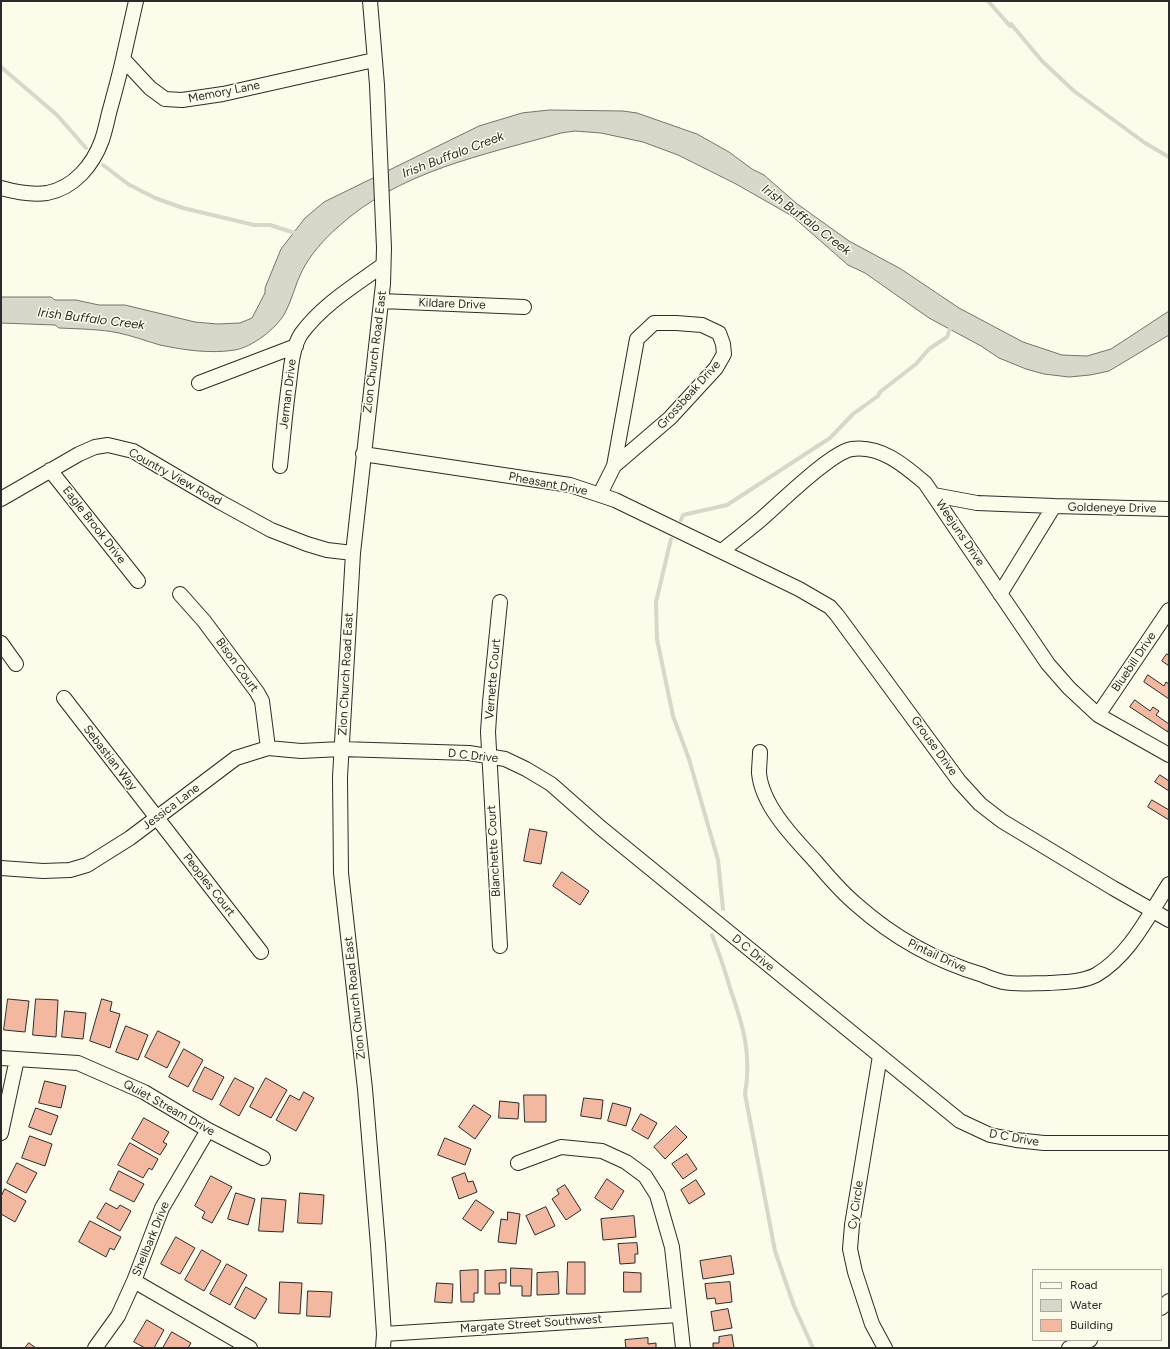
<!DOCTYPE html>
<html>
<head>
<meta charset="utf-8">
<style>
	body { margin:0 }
	#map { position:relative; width:1170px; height:1349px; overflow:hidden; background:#fdfbea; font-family:Figtree,sans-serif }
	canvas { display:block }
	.frame { position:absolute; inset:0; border:2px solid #2b2b2b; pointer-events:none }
	.legend { position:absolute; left:1032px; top:1269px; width:130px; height:72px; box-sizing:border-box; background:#fdfbea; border:1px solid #a9a89e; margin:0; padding:5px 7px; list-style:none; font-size:12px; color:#2b2b2b }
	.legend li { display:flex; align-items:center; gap:8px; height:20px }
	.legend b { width:20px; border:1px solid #a9a89e }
</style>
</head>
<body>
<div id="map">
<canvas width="1170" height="1349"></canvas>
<div class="frame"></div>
<ul class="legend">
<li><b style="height:5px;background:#fdfbea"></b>Road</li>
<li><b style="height:11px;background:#d8d7c9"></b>Water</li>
<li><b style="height:11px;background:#f2b8a0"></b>Building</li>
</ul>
</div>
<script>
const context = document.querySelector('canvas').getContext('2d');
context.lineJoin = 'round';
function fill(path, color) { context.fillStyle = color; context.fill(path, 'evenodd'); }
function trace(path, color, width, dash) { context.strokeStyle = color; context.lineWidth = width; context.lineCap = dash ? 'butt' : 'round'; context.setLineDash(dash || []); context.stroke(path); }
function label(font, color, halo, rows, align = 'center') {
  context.font = font + ' Figtree,sans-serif'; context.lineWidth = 3; context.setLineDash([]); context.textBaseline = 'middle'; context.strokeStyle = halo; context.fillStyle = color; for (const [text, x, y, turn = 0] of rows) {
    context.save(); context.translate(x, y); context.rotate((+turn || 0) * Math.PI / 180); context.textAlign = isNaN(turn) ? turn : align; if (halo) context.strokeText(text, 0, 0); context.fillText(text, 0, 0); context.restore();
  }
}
const water = new Path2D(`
	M550,110L623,111L637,113L697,134L729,152L752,169L764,175L796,203L849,241L901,269L959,308L1023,342L1062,355L1087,356L1111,349L1169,311V335L1109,371L1090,375L1069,377L1044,374L1026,369L999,358L981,346L929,318L865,273L848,265L792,216L736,184L678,155L643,142L601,133L575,131L561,133C484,155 399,171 338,227C324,239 310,255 302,271C295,285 292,300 285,313C276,329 252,347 235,350C210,354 184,350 160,345C146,341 133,336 119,333C100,329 79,329 59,328L55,325L1,323V297H51L55,300H76L99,305H125L195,322L217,324L240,323L252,318L265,293V288L281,249L305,218L324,202L479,126L522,113Z`);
fill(water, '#d8d7c9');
trace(water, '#74746e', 1);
trace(new Path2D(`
	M988,1L1010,26L1011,24L1042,61L1074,91L1145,143L1169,157
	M1,67L57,115L86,148
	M103,165L128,184L155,198L183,208L254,225H270L295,233L297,236
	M681,520L683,515L727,505L830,438L853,414L878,396L880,392L916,364L929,349L947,337L952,324
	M671,539L656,602L657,639L673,716L689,759L718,860L723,909
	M712,935C719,953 725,970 730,988C743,1025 752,1055 745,1094L775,1251L794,1306L813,1348`), '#d8d7c9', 4);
const building = new Path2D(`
	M1167,654L1169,656V666L1162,661Z
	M1148,675L1164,686L1166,682L1169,684V699L1144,682Z
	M1135,700L1150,711L1153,707L1159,711L1156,715L1169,724L1168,732L1130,707Z
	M1160,775L1169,781V791L1155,782Z
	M1152,800L1169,810V820L1148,807Z
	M530,829L547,832L541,864L524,861Z
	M562,872L589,891L580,905L553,886Z
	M8,999L29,1001L25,1032L4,1030Z
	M36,999L58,1000L56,1037L33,1035Z
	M102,999L112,1002L110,1011L120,1014L110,1048L90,1041Z
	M65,1011L86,1013L83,1039L62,1037Z
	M126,1026L148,1035L138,1060L116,1052Z
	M158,1031L180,1042L167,1068L145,1057Z
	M184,1049L203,1060L188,1087L169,1077Z
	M205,1067L224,1077L212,1100L193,1091Z
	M235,1078L254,1088L239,1116L220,1105Z
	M266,1078L287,1090L271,1118L250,1107Z
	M45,1081L66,1086L61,1108L39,1103Z
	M304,1092L314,1098L296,1131L276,1120L290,1095L299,1100Z
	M524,1095H546V1122H525Z
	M584,1098L603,1100L601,1119L581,1116Z
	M500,1101L519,1103L518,1119L499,1118Z
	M613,1103L631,1108L626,1126L608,1121Z
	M474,1105L491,1116L475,1139L459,1127Z
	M36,1108L58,1116L51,1135L29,1127Z
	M641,1114L657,1123L648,1139L632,1130Z
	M144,1118L169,1132L163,1142L167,1144L160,1155L132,1139Z
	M676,1126L687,1137L665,1159L654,1147Z
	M30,1136L52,1144L45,1166L22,1158Z
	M445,1138L471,1149L465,1165L438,1155Z
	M130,1143L158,1159L152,1170L149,1168L143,1178L118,1165Z
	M687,1154L697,1169L683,1179L672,1164Z
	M17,1163L37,1173L26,1193L7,1183Z
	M119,1171L144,1184L134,1202L110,1190Z
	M465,1173L468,1182L473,1181L477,1192L459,1199L452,1178Z
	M211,1176L232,1187L212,1223L202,1218L205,1212L195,1206Z
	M607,1179L624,1191L612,1210L595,1198Z
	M696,1180L705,1194L689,1204L681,1190Z
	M565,1185L581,1210L566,1220L552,1199L559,1194L557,1190Z
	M5,1189L26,1201L15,1222L1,1214V1197Z
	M236,1193L255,1199L248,1225L228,1219Z
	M300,1193L324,1195L322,1224L298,1223Z
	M262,1198L286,1200L283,1232L259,1231Z
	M476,1200L494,1212L481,1231L463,1219Z
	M106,1203L117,1209L120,1205L131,1211L120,1231L97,1218Z
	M546,1207L555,1226L535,1235L526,1216Z
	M508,1212L520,1214L516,1244L498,1242L501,1219L507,1220Z
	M634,1216L636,1237L603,1240L601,1219Z
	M90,1221L121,1237L114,1250L110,1248L106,1257L79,1242Z
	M176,1237L195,1248L180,1274L161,1264Z
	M637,1243L638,1254H635V1263L620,1264L618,1244Z
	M202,1250L221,1261L204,1291L185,1280Z
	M731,1256L734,1274L703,1279L700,1261Z
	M568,1262H585V1294H567Z
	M227,1264L247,1275L230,1305L210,1294Z
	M511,1268L532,1269L531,1296H522V1286H511Z
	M478,1270V1293H474V1302H461L460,1271Z
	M506,1270V1283H499L500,1294H485V1271Z
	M558,1272L559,1294L537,1295V1273Z
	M624,1272L641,1273V1292H624Z
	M280,1282L302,1283L300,1314L279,1313Z
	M730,1282L732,1302L716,1304L715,1298L707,1299L705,1284Z
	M437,1283L453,1284L452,1303L435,1302Z
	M246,1287L267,1299L255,1319L235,1308Z
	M308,1291L332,1292L330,1317L307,1316Z
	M728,1309L732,1328L714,1331L711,1312Z
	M147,1320L164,1330L154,1348H145L134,1342Z
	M172,1332L191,1343L188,1348H163Z
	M732,1335L734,1348H713V1343H719V1337Z
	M648,1338V1344L656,1343V1348H626L625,1340Z
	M29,1343L36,1348H25Z`);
fill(building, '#f2b8a0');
trace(building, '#2b2b2b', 1);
const minor = new Path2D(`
	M136,1L123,59L150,88L165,99L182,100L223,94L374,60
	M370,1L377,85L384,248L383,284L353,553L340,777L341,873L365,1089L378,1245L384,1334L383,1348
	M1,188C15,192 32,195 47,193C74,188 93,165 102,140C105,131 107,122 109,113C114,95 119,77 123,59
	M381,301L524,307
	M199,383L296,346
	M363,454L570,485L615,500L799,589L830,607L837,615L959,781L980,804L1002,821L1113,888L1169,920
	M280,466C283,439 285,412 289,384C291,368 292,348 301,334C322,305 354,286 383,265
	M50,470L138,581
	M600,494L614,466L637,339L654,323H676L702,325L719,333L723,344L724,354L716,368L670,418L614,466
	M934,495L977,503L1054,506
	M1,499L79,454L95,447L108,445L133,451L220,502L271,530L307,544L327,550L353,553
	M722,551C734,541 747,531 759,521C778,505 831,452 852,449C881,445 905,466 925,483L1048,664L1069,688L1098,715L1169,755
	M180,594L204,621L257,692L262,701L268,748
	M1000,594L1054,506L1169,509
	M1,643L16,664
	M64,698L261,952
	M1098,715L1169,610
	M760,752C760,759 759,766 759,773C762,806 794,838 815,861C828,876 841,892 857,905C893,937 936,961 983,975C989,978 996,980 1003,982C1017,985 1033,983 1048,983C1064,982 1082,982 1096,975C1130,955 1148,916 1169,884
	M1,868L43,871L70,870L87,865L130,838L236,758L268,748L301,751L341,749L469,753L505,759L526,769L551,784L601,828L960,1121L990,1135L1016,1140L1044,1143H1169
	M500,946L488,732L490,702L500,602
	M880,1056L852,1225L850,1249L855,1272L872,1324L885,1348
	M1,1058L78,1063L144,1092L208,1130L263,1158
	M1,1133L17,1059
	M518,1163L561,1147L602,1151L626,1162L645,1176L657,1195L672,1247L683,1348
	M134,1281L250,1348
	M1161,1308L1169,1301
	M384,1334L679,1315
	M95,1348L118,1316L134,1281L162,1208L208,1130
	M1069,1348L1090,1340`);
trace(minor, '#2b2b2b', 16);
trace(minor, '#fdfbea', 14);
label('12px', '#2b2b2b', '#fdfbea', [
	["Memory Lane",224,92,-11],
	["Kildare Drive",452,304,2],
	["Zion Church Road East",375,352,-83],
	["Jerman Drive",288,394,-83],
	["Grossbeak Drive",689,395,-48],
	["Country View Road",175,477,29],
	["Pheasant Drive",548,484,11],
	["Goldeneye Drive",1112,508,1],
	["Eagle Brook Drive",94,525,52],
	["Weejuns Drive",960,533,56],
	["Bluebill Drive",1134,662,-56],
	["Bison Court",237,665,54],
	["Zion Church Road East",346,674,-87],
	["Vernette Court",493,679,-85],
	["Grouse Drive",934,746,54],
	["D C Drive",473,756,6],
	["Sebastian Way",110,758,52],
	["Jessica Lane",171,807,-37],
	["Blanchette Court",494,851,-93],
	["Peoples Court",209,885,52],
	["D C Drive",753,953,39],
	["Pintail Drive",937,956,25],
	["Zion Church Road East",355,998,-96],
	["Quiet Stream Drive",169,1108,29],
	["D C Drive",1014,1138,10],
	["Cy Circle",856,1205,-82],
	["Shellbark Drive",151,1239,-68],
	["Margate Street Southwest",531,1324,-4]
]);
label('italic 13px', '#2b2b2b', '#fdfbea', [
	["Irish Buffalo Creek",453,155,-21],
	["Irish Buffalo Creek",806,220,37],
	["Irish Buffalo Creek",91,319,7]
]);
</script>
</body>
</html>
